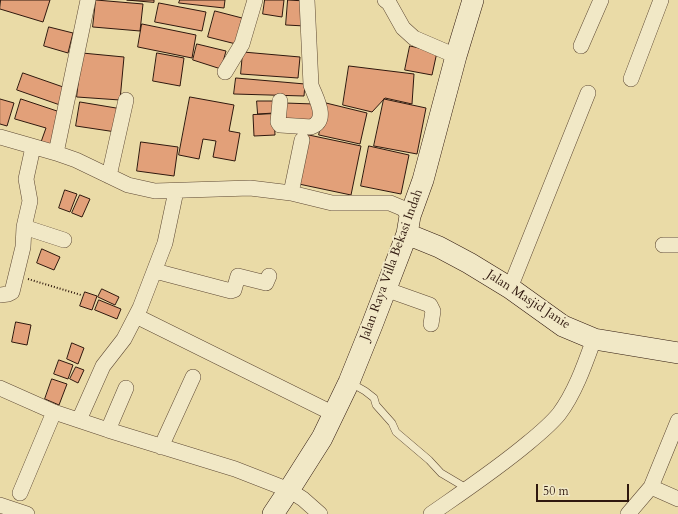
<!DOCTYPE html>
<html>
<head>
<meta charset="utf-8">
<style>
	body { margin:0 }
	#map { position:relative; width:678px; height:514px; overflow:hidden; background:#eadba7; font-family:Cardo,serif }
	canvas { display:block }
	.scale { position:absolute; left:536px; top:484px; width:93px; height:18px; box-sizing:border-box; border:2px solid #2f180e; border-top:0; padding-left:5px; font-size:12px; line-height:14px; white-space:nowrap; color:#2f180e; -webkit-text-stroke:3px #f1e8c6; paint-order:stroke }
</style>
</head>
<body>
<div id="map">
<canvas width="678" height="514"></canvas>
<div class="scale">50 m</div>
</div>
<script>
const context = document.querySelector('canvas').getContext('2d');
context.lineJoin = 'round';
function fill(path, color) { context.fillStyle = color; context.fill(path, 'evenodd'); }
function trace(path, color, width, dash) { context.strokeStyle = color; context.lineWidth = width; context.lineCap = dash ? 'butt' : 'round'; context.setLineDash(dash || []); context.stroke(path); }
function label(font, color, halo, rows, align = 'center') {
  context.font = font + ' Cardo,serif'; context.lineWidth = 4; context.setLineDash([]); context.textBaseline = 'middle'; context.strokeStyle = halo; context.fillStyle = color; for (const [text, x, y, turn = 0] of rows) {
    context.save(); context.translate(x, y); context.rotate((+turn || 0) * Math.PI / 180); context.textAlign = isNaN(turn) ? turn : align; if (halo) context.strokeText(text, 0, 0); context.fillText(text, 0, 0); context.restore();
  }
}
const building = new Path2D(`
	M1,0H50L43,22L0,9Z
	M96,0L143,4L140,31L93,27Z
	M127,0H154V2Z
	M180,0H225L224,8L179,3Z
	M265,0H284L282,17L263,14Z
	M288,0L306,1L305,26L286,25Z
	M159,3L206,12L202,31L155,22Z
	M215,11L242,18L236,44L208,37Z
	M142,24L196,35L192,58L138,47Z
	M49,27L73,33L68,53L44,46Z
	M197,44L226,51L221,69L193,60Z
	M410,46L437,52L432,75L405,70Z
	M243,52L300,57L298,78L241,74Z
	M82,53L124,57L120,100L77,97Z
	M157,53L184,58L180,86L153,81Z
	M349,66L414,74L412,104L385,98L372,112L343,105Z
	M23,73L66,88L60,105L17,90Z
	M236,78L305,84L304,96L234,94Z
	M190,97L234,105L229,131L240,133L235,161L213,157L216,141L203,139L199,159L179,155Z
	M0,99L14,103L7,126L0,124Z
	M21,99L63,113L53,145L41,142L46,128L15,119Z
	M384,99L426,108L417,154L374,146Z
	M257,101H274V113L258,114Z
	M80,102L122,109L116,132L76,126Z
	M285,103L314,104V124L284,123Z
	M326,103L367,113L360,144L319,135Z
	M274,114L275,135L254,136L253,115Z
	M304,134L361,146L351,195L294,183Z
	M141,142L178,147L174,176L137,171Z
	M369,146L409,155L401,194L361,186Z
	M65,190L77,194L70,212L59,208Z
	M80,195L90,199L82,217L72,213Z
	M42,249L60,257L54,270L37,263Z
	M102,289L119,297L115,305L98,297Z
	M85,292L97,296L92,310L80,306Z
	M99,300L121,309L117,319L95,310Z
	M16,322L31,325L27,345L12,342Z
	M72,343L84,348L78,364L67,359Z
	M59,360L73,365L68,379L54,374Z
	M76,367L84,370L78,383L70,379Z
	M52,379L67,384L59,405L45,399Z`);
fill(building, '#e2a079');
trace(building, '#2f180e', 1);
const lane = new Path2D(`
	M351,383L365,391L374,398L376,405L392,423L396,432L429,460L441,473L468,489`);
const street = new Path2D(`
	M385,0L389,3L403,28L414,38L456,56
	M581,46L601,0
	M225,72L242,44L255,0
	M631,79L661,0
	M280,101L278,122L280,125L311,127C330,120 315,97 311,85L307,0
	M0,137L56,153L76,160L128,185L155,191L250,188L291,193L332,203H390L402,208L410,216
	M33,147L26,179L30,201L24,227L64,240
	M56,153L88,0
	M109,176L126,100
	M291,193L302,140
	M663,245H678
	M155,271L231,291L234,290L238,276L266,283L269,276
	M510,288L588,93
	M385,289L430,305L433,311L431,324
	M0,295L8,294L12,292L23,247L24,227
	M136,316L334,414
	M0,388L54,412L108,430L235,469L289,490L303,499L320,514
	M79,420L103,366L124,339L140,308L165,243L176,191
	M108,430L126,388
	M161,447L193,377
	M651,487L678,499
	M20,493L54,412
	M0,505L27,514
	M431,514C464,491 497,469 528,443C539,434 550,425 559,414C575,393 585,364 594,339
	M628,514L651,487L678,421`);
const secondary = new Path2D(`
	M407,234L439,247L469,263L510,288L563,326L594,339L678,353
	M273,514L289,490L322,438L349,382L372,325L407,234L410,216L423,180L456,56L473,0`);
trace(lane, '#5e4934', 8);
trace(street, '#5e4934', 16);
trace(secondary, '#2f180e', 22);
trace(new Path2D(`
	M28,279L81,295`), '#2f180e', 2, [1, 2]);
trace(lane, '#f1e8c6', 7);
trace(street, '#f1e8c6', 15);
trace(secondary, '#f1e8c6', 21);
label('13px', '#2f180e', '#f1e8c6', [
	["Jalan Raya Villa Bekasi Indah",392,265,-70],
	["Jalan Masjid Janie",528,300,33]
]);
</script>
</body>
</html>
